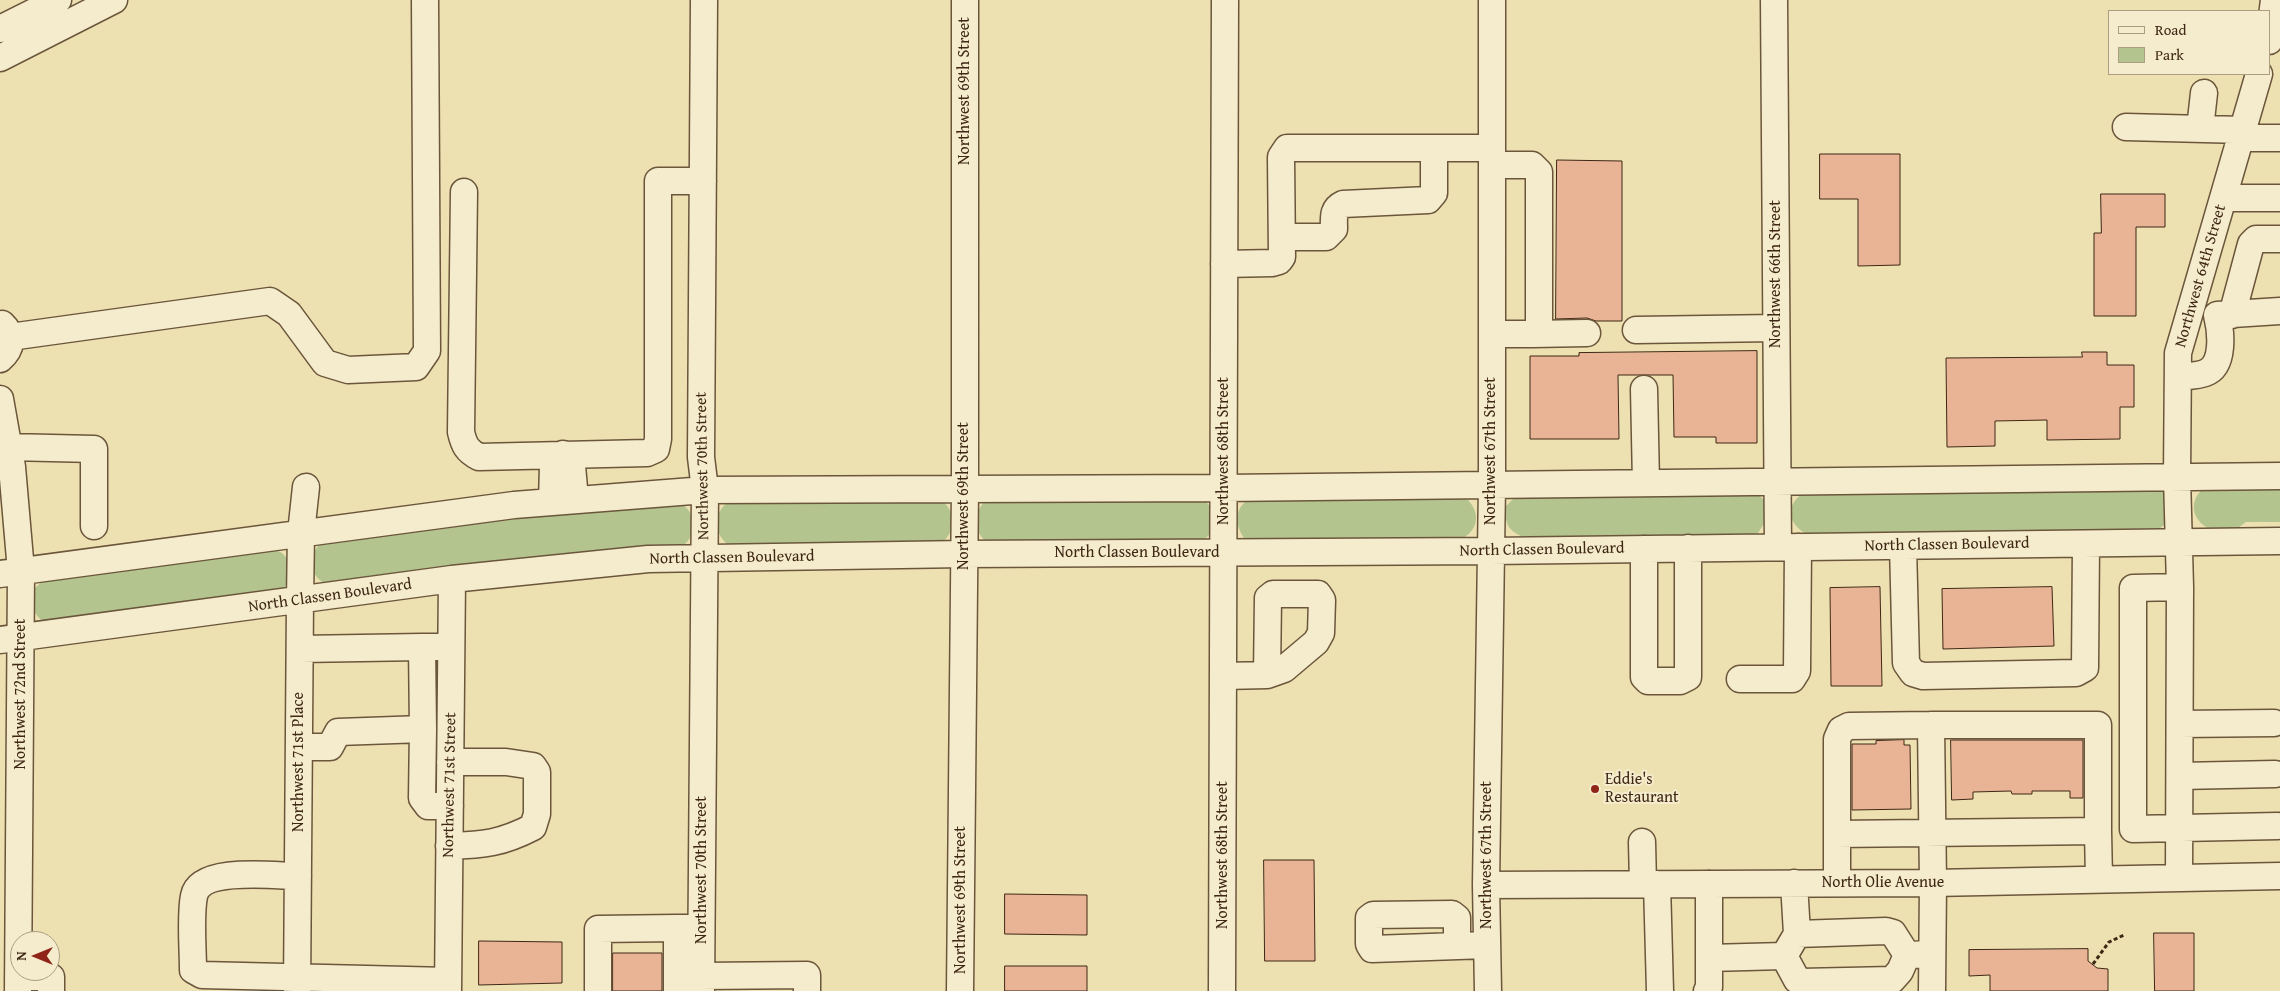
<!DOCTYPE html>
<html>
<head>
<meta charset="utf-8">
<style>
	body { margin:0 }
	#map { position:relative; width:2280px; height:991px; overflow:hidden; background:#eee1b1; font-family:"Gentium Book Plus",serif }
	canvas { display:block }
	.legend { position:absolute; left:2108px; top:10px; width:162px; height:65px; box-sizing:border-box; background:#f4eccc; border:1px solid #ac9d83; margin:0; padding:6px 9px; list-style:none; font-size:15px; color:#3f2715 }
	.legend li { display:flex; align-items:center; gap:10px; height:25px }
	.legend b { width:25px; border:1px solid #ac9d83 }
	.north { position:absolute; left:10px; top:931px; width:50px; height:50px; box-sizing:border-box; background:#f4eccc; border:1px solid #ac9d83; border-radius:50%; rotate:270deg; font-size:14px; font-weight:700; line-height:20px; text-align:center; color:#3f2715 }
	.north::after { content:''; display:block; margin:auto; width:18px; height:22px; background:#8f2418; clip-path:polygon(50% 0,100% 100%,50% 72%,0 100%) }
</style>
</head>
<body>
<div id="map">
<canvas width="2280" height="991"></canvas>
<ul class="legend">
<li><b style="height:6px;background:#f4eccc"></b>Road</li>
<li><b style="height:14px;background:#b4c48f"></b>Park</li>
</ul>
<div class="north">N</div>
</div>
<script>
const context = document.querySelector('canvas').getContext('2d');
context.lineJoin = 'round';
function fill(path, color) { context.fillStyle = color; context.fill(path, 'evenodd'); }
function trace(path, color, width, dash) { context.strokeStyle = color; context.lineWidth = width; context.lineCap = dash ? 'butt' : 'round'; context.setLineDash(dash || []); context.stroke(path); }
function label(font, color, halo, rows, align = 'center') {
  context.font = font + ' "Gentium Book Plus",serif'; context.lineWidth = 4; context.setLineDash([]); context.textBaseline = 'middle'; context.strokeStyle = halo; context.fillStyle = color; for (const [text, x, y, turn = 0] of rows) {
    context.save(); context.translate(x, y); context.rotate((+turn || 0) * Math.PI / 180); context.textAlign = isNaN(turn) ? turn : align; if (halo) context.strokeText(text, 0, 0); context.fillText(text, 0, 0); context.restore();
  }
}
fill(new Path2D(`
	M2280,484V522H2246L2234,531C2227,531 2217,532 2210,529C2191,520 2188,500 2205,487Z
	M2161,488L2165,492L2166,523L2156,532L1810,536C1786,524 1783,504 1808,490Z
	M1757,494L1763,499L1769,516L1758,533L1749,536H1521C1506,529 1505,521 1506,506L1517,495Z
	M1465,497C1481,511 1480,530 1460,540L1247,542C1235,527 1232,510 1250,498Z
	M1203,499L1213,509L1212,532L1202,542L990,544C973,534 972,514 986,500Z
	M941,500C957,512 957,532 940,544L730,546C713,534 712,514 729,501Z
	M677,501C697,511 699,533 682,547L328,585C309,577 308,558 320,543L547,510Z
	M274,549L282,553L289,560V582L282,590L47,623C31,615 32,605 33,590L47,577Z`), '#b4c48f');
const building = new Path2D(`
	M1820,154H1900V265L1858,266V199H1820Z
	M1557,160L1622,161V321H1596L1587,318L1556,319Z
	M2101,194H2165V227H2136V316H2094V233H2101Z
	M1757,351V443H1716V437H1674L1673,375H1618L1619,439H1530V356H1579V353Z
	M2082,352H2107V365H2134V407H2120V439L2047,440V420L1995,421V446L1947,447L1946,358L2082,357Z
	M1880,587L1882,686H1831L1830,588Z
	M2052,587L2054,646L1943,649L1942,589Z
	M1904,740V745H1910L1911,809L1852,810V744H1876V741Z
	M1951,740H2083V798H2070V791H2032V794H2012L2011,791L1973,792V799L1952,800Z
	M1264,860H1314L1315,961H1265Z
	M1005,894L1087,895V935L1005,934Z
	M2154,933H2194V991H2155Z
	M479,941L562,942V983L479,985Z
	M2088,949V961L2097,968L2108,969V991H1990V975L1969,976V950Z
	M613,953H662V991H613Z
	M1005,966H1087V991H1005Z`);
fill(building, '#e9b396');
trace(building, '#3f2715', 1);
const minor = new Path2D(`
	M1774,0L1778,547
	M0,29L58,0
	M2269,41L2274,0
	M0,58L114,0
	M2126,127L2243,130
	M2200,129L2204,93
	M2240,138H2280
	M1492,165H1532L1539,172V328L1532,334H1492
	M464,192L461,432C464,445 467,451 479,457L647,453L656,449L658,439V181H703
	M2223,198H2280
	M1282,237H1326L1334,229C1334,218 1332,209 1343,204L1428,200L1434,193V148
	M1224,264L1272,263L1279,261L1282,257L1281,157L1287,148H1492
	M2232,315L2251,244L2256,239H2280
	M1636,330L1776,328
	M1532,334L1587,333
	M10,337L270,301L289,314L325,363L348,370L416,367L427,351L425,0
	M0,359C12,349 14,335 2,324
	M2178,377C2186,376 2197,376 2205,373C2225,366 2221,331 2217,315L2280,311
	M1644,389L1646,483
	M0,399L12,467L21,571L18,991
	M8,447L94,449V526
	M552,501L553,466L563,454L572,466L575,499
	M1903,546L1906,663L1913,673L1923,676L2076,673L2085,668L2086,544
	M1644,549V677L1648,681H1680L1688,677V548
	M0,574L514,505L705,490L1224,488L2280,476
	M2180,587L2177,476L2178,353L2259,74
	M0,640L452,579L648,559L964,554L1491,551L2280,541
	M300,649L422,647
	M1224,676L1267,675L1284,669L1316,642L1321,633L1322,600L1318,594H1273L1268,598L1267,675
	M1740,679H1792L1797,671L1798,547
	M2180,724L2274,723
	M423,729L422,798L428,806H450
	M299,747H330L338,732L423,729L422,647H451
	M2180,776L2275,774
	M1837,834V739L1841,730L1849,726L1931,725
	M1642,842L1643,884
	M449,846C484,845 502,843 533,827L537,814V772L533,766L506,762H450
	M298,876C275,876 200,866 194,896C190,916 193,948 193,970L202,975L448,981
	M2179,877C2180,781 2180,684 2180,587L2133,588V829L2278,826
	M1794,883L1797,934
	M1837,883V834L2098,831L2099,879
	M1657,884L1660,991
	M1486,885L1933,883L2280,876
	M1457,946V918L1452,914L1373,915L1369,918V944L1372,949L1487,945
	M1784,956L1797,980L1801,982L1892,980L1900,971L1907,955
	M1709,958L1784,956L1797,934L1886,931L1893,933L1907,955L1932,954
	M701,976L807,975V991
	M18,977H51V991
	M297,991L300,600L301,533L306,487
	M448,991L452,579
	M598,991V929L677,928
	M677,991V928H693
	M701,991L705,490L701,457L704,0
	M960,991L965,488V0
	M1222,991L1225,0
	M1488,991L1486,885L1492,485V0
	M1707,991L1709,987V884
	M1932,991L1933,883L1931,725H2098V831`);
trace(minor, '#6b563c', 29);
trace(new Path2D(`
	M2093,964L2109,942L2124,935`), '#3f2715', 3, [4, 2.5]);
trace(minor, '#f4eccc', 26);
for (const [x, y, r, color] of [
	[1595,789,5,"#8f2418"]
]) { const dot = new Path2D(); dot.arc(x, y, r, 0, 2 * Math.PI); context.fillStyle = color; context.fill(dot); trace(dot, '#f4eccc', 2); }
label('16px', '#3f2715', '#f4eccc', [
	["Northwest 69th Street",965,91,-90],
	["Northwest 66th Street",1776,274,-90],
	["Northwest 64th Street",2201,276,-74],
	["Northwest 68th Street",1224,451,-90],
	["Northwest 67th Street",1491,451,-90],
	["Northwest 70th Street",703,466,-91],
	["Northwest 69th Street",964,496,-90],
	["North Classen Boulevard",1947,545,-1],
	["North Classen Boulevard",1542,550,-1],
	["North Classen Boulevard",1137,553],
	["North Classen Boulevard",732,558,-1],
	["North Classen Boulevard",330,596,-8],
	["Northwest 72nd Street",21,694,-90],
	["Northwest 71st Place",299,762,-90],
	["Northwest 71st Street",450,785,-89],
	["Northwest 68th Street",1223,855,-90],
	["Northwest 67th Street",1487,855,-90],
	["Northwest 70th Street",702,870,-90],
	["North Olie Avenue",1883,883],
	["Northwest 69th Street",961,900,-90]
]);
label('16px', '#3f2715', '#f4eccc', [
	["Eddie's",1605,780],
	["Restaurant",1605,798]
], 'left');
</script>
</body>
</html>
